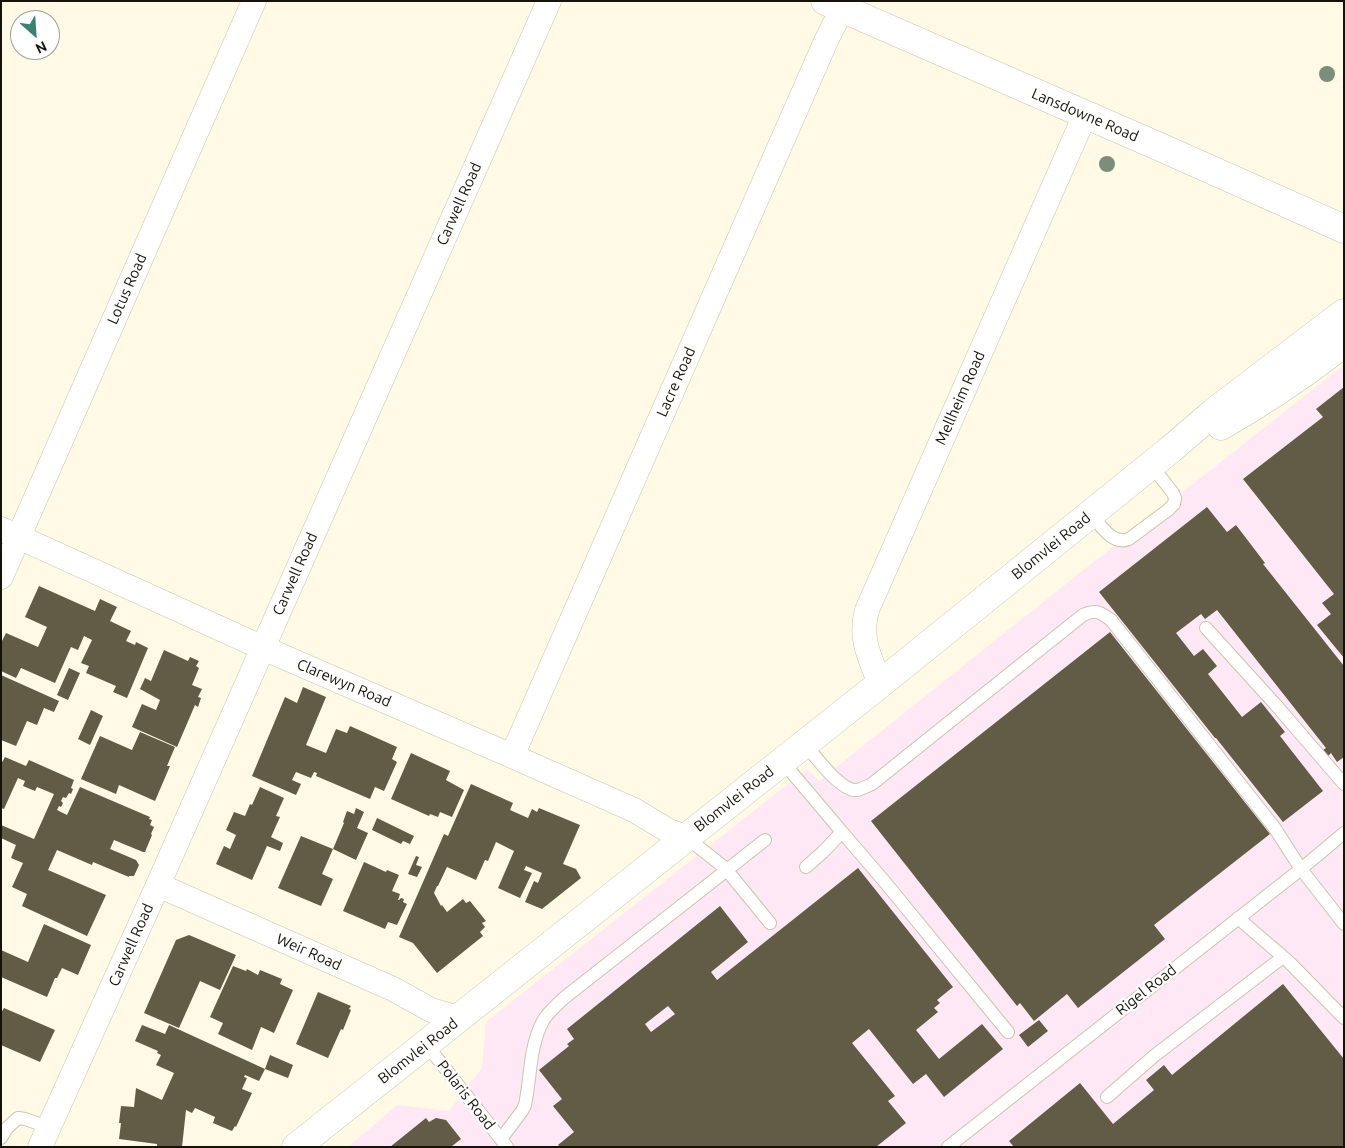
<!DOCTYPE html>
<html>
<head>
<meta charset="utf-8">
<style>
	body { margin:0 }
	#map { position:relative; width:1345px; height:1148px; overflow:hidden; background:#fff9e5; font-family:Ubuntu,sans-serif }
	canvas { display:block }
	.frame { position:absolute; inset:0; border:2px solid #151209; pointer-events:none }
	.north { position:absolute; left:10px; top:10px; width:50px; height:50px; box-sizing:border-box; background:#fff; border:1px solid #a1a09d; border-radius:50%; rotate:154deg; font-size:14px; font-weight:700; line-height:20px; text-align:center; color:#151209 }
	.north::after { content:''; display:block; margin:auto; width:18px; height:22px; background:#3c8073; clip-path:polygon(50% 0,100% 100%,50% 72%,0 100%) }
</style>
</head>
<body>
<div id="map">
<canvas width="1345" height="1148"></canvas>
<div class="frame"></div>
<div class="north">N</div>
</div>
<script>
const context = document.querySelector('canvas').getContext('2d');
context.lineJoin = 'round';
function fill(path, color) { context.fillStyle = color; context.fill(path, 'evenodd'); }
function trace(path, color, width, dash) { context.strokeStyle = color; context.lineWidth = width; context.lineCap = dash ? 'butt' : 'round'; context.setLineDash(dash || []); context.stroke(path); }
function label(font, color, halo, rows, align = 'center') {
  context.font = font + ' Ubuntu,sans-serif'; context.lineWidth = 5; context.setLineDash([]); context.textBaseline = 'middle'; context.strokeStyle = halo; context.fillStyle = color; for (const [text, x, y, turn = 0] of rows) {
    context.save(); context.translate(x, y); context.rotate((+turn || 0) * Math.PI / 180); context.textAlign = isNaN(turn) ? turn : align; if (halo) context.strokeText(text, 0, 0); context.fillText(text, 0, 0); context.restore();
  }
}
fill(new Path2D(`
	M1344,365V1147H348L397,1105L449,1111L482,1068L486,1022L807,769L819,781L1081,572Z`), '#fee8f5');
fill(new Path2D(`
	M1344,387V658L1317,625L1331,614L1322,603L1334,594L1243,479L1323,417L1316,409Z
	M1207,507L1227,532L1236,525L1265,563L1263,564L1344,666V757L1337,762L1331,753L1328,756L1323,750L1326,748L1217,610L1205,619L1201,614L1176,633L1194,656L1203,649L1217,666L1208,674L1242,717L1261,702L1285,732L1280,736L1323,791L1283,822L1216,738H1215L1099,592Z
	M39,586L95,611L100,599L117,607L110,621L131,631L126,641L135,645L136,642L148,648L127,698L113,692L116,686L86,673L89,666L81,663L92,640L84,636L78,650L71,647L55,683L21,668L16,678L1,671V643L6,633L38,647L47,627L25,617Z
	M1110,632L1270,834L1154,925L1165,939L1078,1008L1067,994L1034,1021L1020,1003L1017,1006L871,821Z
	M164,650L188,661L190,657L199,661L196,666L199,668L192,685L202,689L198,697L201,698L198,707L195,705L177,747L132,727L142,704L156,710L160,700L140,689L145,678L151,681Z
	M69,668L80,673L68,700L57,695Z
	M1,675L59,701L54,712L44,708L37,725L27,721L16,746L1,740Z
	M303,687L326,697L306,745L326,753L336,729L347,733L350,726L397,747L392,759L397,762L384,791L375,787L370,799L316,776L317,773L314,772L311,778L296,772L292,780L301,784L296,795L252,776L285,697L297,703Z
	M91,710L103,716L90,745L78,739Z
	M140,732L175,747L167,766H170L155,801L119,785L116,794L81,779L100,736L132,750Z
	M411,753L450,771L446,780L464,790L452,817L440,812L438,817L430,814L429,816L391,799Z
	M5,757L26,766L29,760L74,780L71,788L73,789L71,794L69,793L66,798L63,797L61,801L63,803L61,807L59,806L57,810L67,815L80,787L150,817L149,819L152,820L150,825L154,827L151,834L152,835L145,852H143L114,840L110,849L136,860L139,865L134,876H129V877L93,862L92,865L57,850L48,870L106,895L87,936L22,906L27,894L12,887L23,863L11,858L16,845L1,838V825L34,839L54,794L37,787L35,791L23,786L25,781L18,778L4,809L1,808V764Z
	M471,784L513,803L510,810L528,818L532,809L537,812L539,808L580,825L563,864L576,869L581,878L542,909L525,902L534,881L538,883L542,873L526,866L524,870L532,873L520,898L498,888L514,851L496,842L488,861L485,860L476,880L447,867L438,886H437L434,893L441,906L442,905L447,912L463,899L466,903L470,901L486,921L482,923L485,927L480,932L483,936L437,973L413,943L399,937L444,834L448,836Z
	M260,787L284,798L276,816L280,817L271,837L283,843L280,851L267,846L252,880L216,864L224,846L230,849L236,835L226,830L234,812L245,816L250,804L252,805Z
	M356,808L364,812L357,828L368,833L356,860L333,849L344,823L343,822L347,811L354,814Z
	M377,818L414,836L410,844L403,841L401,844L372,830Z
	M301,836L333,849L322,874L333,879L321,906L278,888Z
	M416,856L419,857L416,865L422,867L417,877L408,874Z
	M364,862L386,872L387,870L399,875L392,891L400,894L398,900H399L401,898L404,899L403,902L407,904L397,925L388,922L385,929L343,911Z
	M858,868L953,987L937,1000L940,1003L934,1008L938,1012L916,1030L939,1059L982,1024L1003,1049L944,1097L926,1074L913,1084L869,1029L852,1043L895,1096L888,1101L906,1123L876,1147H560L558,1145L574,1132L553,1106L562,1099L539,1070L569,1046L567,1044L574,1039L567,1029L720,906L748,942L711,972L717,980ZM668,1006L675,1014L651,1032L645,1024Z
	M44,924L91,945L78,975L62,968L57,978H55L47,997L1,977V950L28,962Z
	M189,935L236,955L220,990L200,981L179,1028L144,1013L176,940Z
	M233,966L246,971L247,969L258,975L260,970L282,979L280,984L293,990L274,1033L261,1027L252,1050L218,1034L223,1023L210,1017Z
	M1283,984L1344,1059V1147H1014L1009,1141L1080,1083L1113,1124L1154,1090L1146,1080L1164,1065L1172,1075Z
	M318,992L351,1006L349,1009L351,1010L343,1030L341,1029L328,1058L296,1044Z
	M4,1008L55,1030L40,1062L1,1045V1013Z
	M1039,1020L1048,1031L1028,1047L1019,1035Z
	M142,1025L165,1034L169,1025L265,1069L259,1081L245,1075L244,1077L247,1078L242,1089L252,1093L236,1127L235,1126L232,1131L213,1123L215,1117L195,1108L192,1113L186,1110L182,1147H157V1144L119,1139L121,1123H119L121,1106L134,1107L136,1088L162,1100L174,1073L156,1065L161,1055L157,1053L158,1051L135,1041Z
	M270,1055L293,1065L288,1078L265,1069Z
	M426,1118L429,1122L436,1118L446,1120L461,1139L451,1147H390Z`), '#625b45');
const service = new Path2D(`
	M1091,514C1100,524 1112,546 1129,539L1168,510L1174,504L1175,498L1173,493L1151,465
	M1206,628L1275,704L1344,784
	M805,744C814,755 841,792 857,790C862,789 867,786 872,784L1083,615C1096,609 1100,612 1111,620L1274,827L1301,869L1344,924
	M782,761L842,832L823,852L806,867
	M842,832L884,881L1008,1032
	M686,837L725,868L770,923
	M1238,918L1289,962L1344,1018
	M426,1044L507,1147
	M1107,1097L1154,1056L1283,957
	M1,1138L7,1128L18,1118L25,1119L48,1127
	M501,1139L522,1111L525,1105C531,1077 529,1047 543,1021C548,1012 557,1005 564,998L765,840
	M948,1147L1301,869L1344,833`);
const minor = new Path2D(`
	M1,529L263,648L512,756L634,810L669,831L686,837
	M1,577L254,1
	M880,684C870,657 859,639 867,610L1085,115
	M512,756L826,41L842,9
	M158,885L393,989L431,1010L459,1018
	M40,1147L158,885L549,1`);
const tertiary = new Path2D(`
	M825,1L1160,147L1344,229
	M1221,426C1264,401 1305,374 1344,343
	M296,1147L880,684L1171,449L1214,412L1344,313`);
trace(service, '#cbc4ab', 14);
trace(minor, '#cbc4ab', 25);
trace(tertiary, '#cbc4ab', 29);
trace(service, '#fff', 12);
trace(minor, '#fff', 24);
trace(tertiary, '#fff', 28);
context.fillStyle = '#7c8e7a';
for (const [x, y] of [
	[1327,74],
	[1107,164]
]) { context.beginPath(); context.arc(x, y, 8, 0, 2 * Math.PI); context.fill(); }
label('15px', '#151209', '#fff', [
	["Lansdowne Road",1085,115,23],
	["Carwell Road",459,204,-66],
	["Lotus Road",127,289,-66],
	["Lacre Road",676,382,-66],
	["Mellheim Road",960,398,-66],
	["Blomvlei Road",1051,546,-39],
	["Carwell Road",295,574,-66],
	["Clarewyn Road",344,683,23],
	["Blomvlei Road",734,799,-38],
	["Carwell Road",131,945,-66],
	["Weir Road",309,952,24],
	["Rigel Road",1146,990,-38],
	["Blomvlei Road",418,1051,-38],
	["Polaris Road",466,1095,52]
]);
</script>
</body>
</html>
